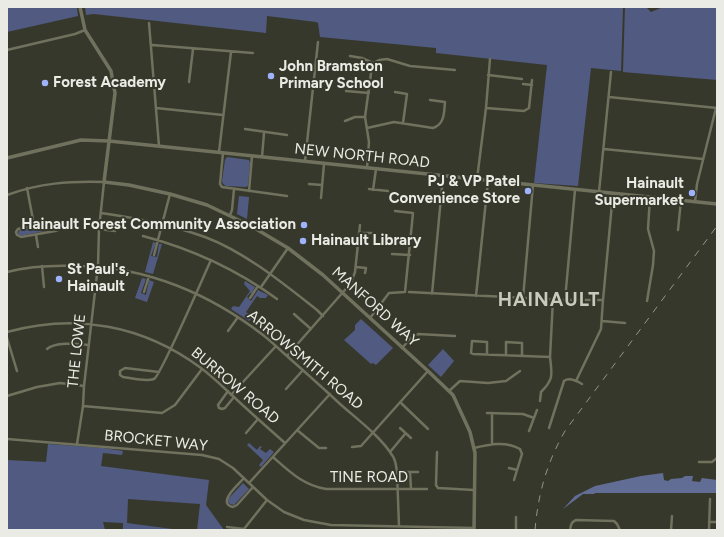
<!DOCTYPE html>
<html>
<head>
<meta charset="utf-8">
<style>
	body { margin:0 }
	#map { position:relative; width:724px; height:537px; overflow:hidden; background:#37382c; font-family:Figtree,sans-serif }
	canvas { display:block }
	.frame { position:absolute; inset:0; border:8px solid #eaebe4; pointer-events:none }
</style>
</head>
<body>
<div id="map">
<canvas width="724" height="537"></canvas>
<div class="frame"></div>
</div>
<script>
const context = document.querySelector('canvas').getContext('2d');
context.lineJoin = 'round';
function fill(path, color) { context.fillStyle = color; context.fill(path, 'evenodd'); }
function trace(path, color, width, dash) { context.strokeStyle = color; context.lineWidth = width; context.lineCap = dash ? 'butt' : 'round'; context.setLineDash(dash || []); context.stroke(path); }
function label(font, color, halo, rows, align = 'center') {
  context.font = font + ' Figtree,sans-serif'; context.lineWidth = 4; context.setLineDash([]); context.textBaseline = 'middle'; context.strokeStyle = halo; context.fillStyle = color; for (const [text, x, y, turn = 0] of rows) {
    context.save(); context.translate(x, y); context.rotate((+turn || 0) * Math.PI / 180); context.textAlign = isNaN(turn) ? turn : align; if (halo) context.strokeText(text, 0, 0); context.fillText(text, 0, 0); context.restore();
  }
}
fill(new Path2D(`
	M7,7H77L78,16L7,32Z
	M85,7H623L621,71L591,68L578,186L534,183L547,65L436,53V48L320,37L318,23L316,22L267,16L266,33L94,14L86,15Z
	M625,7H646L651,12L663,7H717V80L623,72Z
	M227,157L249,160L250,163L248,186L246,187L226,186L223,184L222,181L225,160Z
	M239,196L249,197L247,219L237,214Z
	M54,223L57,226L55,229L20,236L18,234L19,231L21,229Z
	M153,242L156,243L151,256L157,257L159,244H162L153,274L145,272Z
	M142,278L146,279L141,293L146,295L149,280L154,282L147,302L135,298Z
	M245,281L255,287L252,293H250L247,297L251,301L258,290L268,295L266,298H260L257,296L246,312L249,314L251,319L249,321L231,309L233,306L239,307L250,291L244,284Z
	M361,319L393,348L376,365L373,363L371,364L344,340L355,330V325Z
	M443,349L454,361L441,377L428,365Z
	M249,443L257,450L260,446L262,447L260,449L266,453L270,449L274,452L261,467L259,465L263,460L247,445Z
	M48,444L103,448L123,451L122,455L103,453L101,466L209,480L206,505L224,530H197L200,504L128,499L127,523L180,530H123V523L103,522L105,530H7V460L46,462Z
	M243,483L249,489L234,505L230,504L228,501L229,498Z`), '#515b81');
fill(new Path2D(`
	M663,473L664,480L668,481L671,479L682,478L685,476H693L692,481L700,482L702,478L717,480V493H595L594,494H583L563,509L575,496L595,486L641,476Z`), '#626d96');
trace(new Path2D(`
	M149,23L159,146
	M152,45L253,53
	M7,50L75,34L85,30
	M350,56L362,58L373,63
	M488,75L522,79
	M189,82L193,49
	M523,84L532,85
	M346,91L369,93
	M395,92L407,94L403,123
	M609,97L717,108
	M156,108L223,115
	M486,108L524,111L529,108L532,80
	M345,121L355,117H365
	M367,128L394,122L433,128C445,124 444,112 445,102L430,100
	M245,129L287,135
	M604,149L703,159
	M219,152L231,52
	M223,153L220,184L222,187L287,196
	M262,157L264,133
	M305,161L318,42
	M367,168L369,142L365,117L372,66L373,63L379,60L387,59L410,66L455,70
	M477,179L486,108L490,59
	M309,184L322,185
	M27,188L34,225L54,222L58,224L59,226L58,230L55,231L21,237L17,235L16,232L18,229L34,225
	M369,189L388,191
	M373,190L376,169
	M575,190L565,300H603L613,193
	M249,191L252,156
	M599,192L611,72
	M7,195C40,183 69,181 104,182L99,229L98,266L84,386L83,406L77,444
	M321,198L324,164
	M695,202L697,184L716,108
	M101,213C137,218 171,225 205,237C245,252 284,284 317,310L323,316
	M230,215L232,210L234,189
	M99,229L115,231
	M678,230L681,200
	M359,233H372
	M36,235L38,247
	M143,236C192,249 236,269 277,299
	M392,254L410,255
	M154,255L170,194
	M42,266L44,287
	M356,267L366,268L365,273
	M7,272C30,266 55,265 79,266C147,267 210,294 263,335C272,342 280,350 288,357C306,373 323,388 340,404C357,419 380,436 392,455C396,460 396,466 397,472L399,526
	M261,287L288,248
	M144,292L149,276
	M409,292L565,300
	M432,294L443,176
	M476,296L488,181
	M250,298L258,286
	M523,298L533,185
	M647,301L653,265L654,251L648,229L650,197
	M294,314L311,329
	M370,318L389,293L405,292L413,213L395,211
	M602,321L625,323
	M228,331L238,317
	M7,332C76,313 143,325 201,368C213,377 224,388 235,398C251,413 268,428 285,443
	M7,338L17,371
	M402,348L412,337L418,334L455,336
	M47,349C56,341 78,344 89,345
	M487,354V342L472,341L471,353L473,354C499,355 524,356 550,357L553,299
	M506,355V342L522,343V356
	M287,356L351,283L355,272L360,225
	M159,372L125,368L120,371V375L123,377C132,378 145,382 154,379C161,375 204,275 211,260
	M576,381L601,329L603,300
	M286,389L303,370
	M228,391L218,405L219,408L222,409L225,408L234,397
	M449,391L460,381L488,383L506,381L520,371
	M231,395L276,346
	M7,396L37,387L60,383L84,386
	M540,401L541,392C554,379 552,375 550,357
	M400,402L428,429
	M83,406L162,413L175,405L202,369
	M487,413L523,414L534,418
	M400,428L411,438
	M549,428L564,381C569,377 577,381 582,384
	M297,430L319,448H326
	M529,431L537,410
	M246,433L258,419
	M7,439L202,455L219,459L233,468L267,500L284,512L304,520L331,525L474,528
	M492,443V413
	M352,447L361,446L428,371
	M474,448C490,444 506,441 520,449L522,454L514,480
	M390,452L405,434
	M437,452L436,485L438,488L474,490
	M273,457C290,472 303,485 326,489H427
	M699,462H712L717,458
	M509,468L517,470
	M401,472H418
	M410,472L411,489
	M244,478C239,484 216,503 233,507L237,505L253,487
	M249,483L330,394
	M709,522H717
	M227,527L244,529L267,500
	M516,530V517
	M570,530C571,525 571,522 576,520L614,521L617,524L620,530
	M671,530L672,516
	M709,530L710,499`), '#70725e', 2.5);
trace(new Path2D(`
	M80,7L85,30L111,71L115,93L104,182L129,185L170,194L207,205L251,226L288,248L323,275L428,371L453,395L470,432L475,453L474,530
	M7,158L81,140L109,141L717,204`), '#70725e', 3.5);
trace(new Path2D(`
	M535,530C538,494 547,462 565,431L717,226`), '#93948b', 1, [7, 7]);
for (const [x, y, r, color] of [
	[271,76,4,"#9fb3fd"],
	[45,83,4,"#9fb3fd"],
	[528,191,4,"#9fb3fd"],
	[692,193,4,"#9fb3fd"],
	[304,225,4,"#9fb3fd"],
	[303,241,4,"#9fb3fd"],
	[59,279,4,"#9fb3fd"]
]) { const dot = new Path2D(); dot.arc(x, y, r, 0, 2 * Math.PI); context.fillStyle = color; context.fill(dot); trace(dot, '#37382c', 1.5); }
label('bold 15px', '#eaebe4', '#37382c', [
	["John Bramston",279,67],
	["Primary School",279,84],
	["Forest Academy",53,83],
	["PJ & VP Patel",520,182,"right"],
	["Convenience Store",520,199,"right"],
	["Hainault",684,184,"right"],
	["Supermarket",684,201,"right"],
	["Hainault Forest Community Association",296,225,"right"],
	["Hainault Library",311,241],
	["St Paul's,",67,270],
	["Hainault",67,287]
], 'left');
label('15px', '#eaebe4', '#37382c', [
	["NEW NORTH ROAD",362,156,6],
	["MANFORD WAY",375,307,42],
	["THE LOWE",77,351,-84],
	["ARROWSMITH ROAD",305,360,40],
	["BURROW ROAD",235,386,40],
	["BROCKET WAY",156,441,6],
	["TINE ROAD",369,478]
]);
context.letterSpacing = '1px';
label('bold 19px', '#c8cabb', '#37382c', [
	["HAINAULT",549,300]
]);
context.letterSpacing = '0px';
</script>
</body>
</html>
